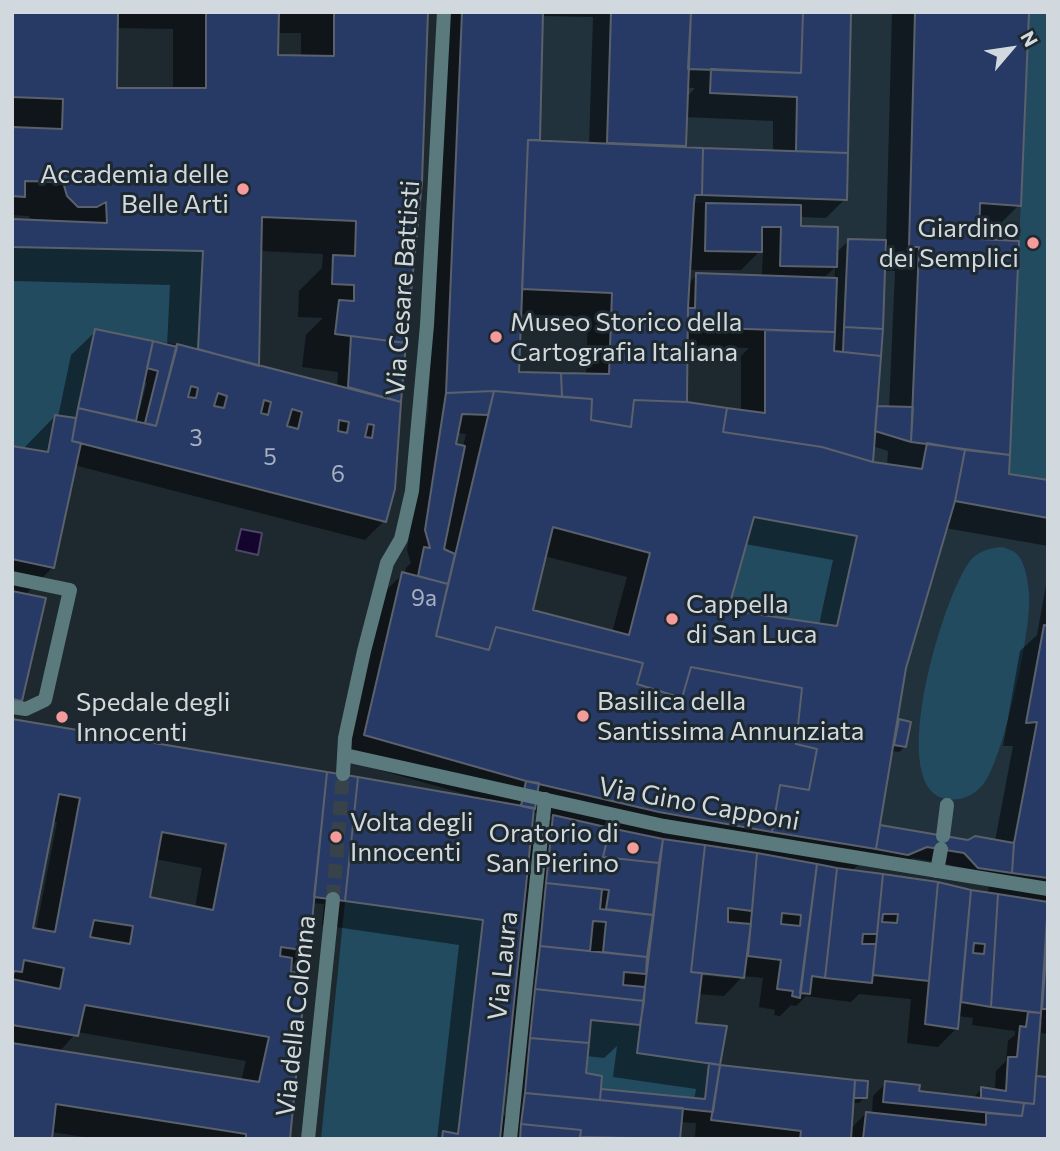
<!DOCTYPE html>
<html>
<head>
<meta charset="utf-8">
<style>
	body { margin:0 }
	#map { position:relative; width:1060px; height:1151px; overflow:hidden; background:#1d282f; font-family:Commissioner,sans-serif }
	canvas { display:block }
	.frame { position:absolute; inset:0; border:14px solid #d2d9de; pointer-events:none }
	.north { position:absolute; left:976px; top:14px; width:70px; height:70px; -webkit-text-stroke:5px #1d282f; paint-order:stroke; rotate:61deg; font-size:19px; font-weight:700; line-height:28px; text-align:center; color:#d2d9de }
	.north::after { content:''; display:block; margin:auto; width:24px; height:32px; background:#d2d9de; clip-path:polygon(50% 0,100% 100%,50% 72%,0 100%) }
</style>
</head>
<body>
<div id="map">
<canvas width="1060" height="1151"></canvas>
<div class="frame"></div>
<div class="north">N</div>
</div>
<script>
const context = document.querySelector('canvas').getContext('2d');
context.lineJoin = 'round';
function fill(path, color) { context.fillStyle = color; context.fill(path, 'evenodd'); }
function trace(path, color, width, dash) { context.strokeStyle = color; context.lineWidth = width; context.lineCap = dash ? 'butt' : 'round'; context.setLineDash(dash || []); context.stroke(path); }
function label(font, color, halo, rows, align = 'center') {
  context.font = font + ' Commissioner,sans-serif'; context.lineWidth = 6; context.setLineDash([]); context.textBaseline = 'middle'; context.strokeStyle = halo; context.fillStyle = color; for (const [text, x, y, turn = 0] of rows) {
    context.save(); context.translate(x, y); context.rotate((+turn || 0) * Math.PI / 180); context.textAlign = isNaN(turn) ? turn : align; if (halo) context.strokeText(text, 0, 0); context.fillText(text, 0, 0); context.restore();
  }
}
fill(new Path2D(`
	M462,12H1029L1009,473L1048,480V878L978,868L964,853L927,847L908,855L876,849L906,668L955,501L964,450L927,444L922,469L873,462L881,356L834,351L838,227L801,226L800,205L694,203L695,195H702L703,148L540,140V125L457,121Z`), '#21323c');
fill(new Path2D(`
	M1029,12H1048V480L1009,474Z
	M12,247L203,251L198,349L96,329L76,418L55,415L48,452L12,446Z
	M754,517L857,536L837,626L728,610Z
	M1002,547C1010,550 1016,551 1020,558C1026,567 1028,583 1029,594C1032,628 1004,757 984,783C975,796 958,803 942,798C887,780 944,594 970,561C978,551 990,548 1002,547Z
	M345,901L483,920L458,1134L443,1131L442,1139H321Z
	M591,1020L640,1025L637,1053L709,1063L705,1099L601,1089L602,1076L586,1073Z`), '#234b60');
const water = new Path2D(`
	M241,529L262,533L258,555L236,550Z`);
fill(water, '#14052f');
trace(water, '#4d4564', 2);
fill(new Path2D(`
	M12,12H426L420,182L399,402L384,521L365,540L74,465L52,568L24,596L21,700L12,709V448L22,450L55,416L58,417L71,355L96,331L167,346L170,285L12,281V220L31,221L29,216L12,215ZM116,28L173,29V90L115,89ZM277,33H301V57H277ZM260,251L323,254L322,268L299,291L298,317L323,318L306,335L302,367L338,372L337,387L257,367ZM143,382L147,383L140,408L137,407Z
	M445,12H849L845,199L826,218L799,217V228L836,253L848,241L886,242L892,12H1027L1019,205L994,230L977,228V240L1017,243L1007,475L1048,482V546L945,528L905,668L895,725L899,721L905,747L899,752L891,751L878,830L881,827L969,842L995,841L1013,746H1003L1020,651L1037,635L1048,574V1034L1041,1033L1042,1022H1039L1034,1078L1048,1139H695L696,1123L680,1122L678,1139H437L459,945L322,925L324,904L312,903L307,950L290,968L288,1139H97L51,1132L12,1139V721L471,799L472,796L340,759L378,598L403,574H405L406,568L411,563L407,550L428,413ZM541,16L593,17L589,145L536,142L538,139ZM686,88H695L686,98ZM685,117L773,121V152L680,149L684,146ZM763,248L762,277L697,275L688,284L689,270H741ZM835,267V280H822ZM883,271H895L889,408H875ZM519,314L588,317L586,375L517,373ZM686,346L749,348L741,356V411L685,403ZM457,433L466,434L463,447L454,446ZM872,446L888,451L887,466L871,464ZM745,544L833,560L819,625L726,611ZM544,556L627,577L612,633L530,611ZM532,812L553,817L529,841ZM52,821L57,822L36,930L31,929ZM913,858L951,865L965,880L989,884L988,894L938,884L851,872L862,861L894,867ZM155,859L202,868L195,908L148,899ZM700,972L729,975V978L700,975ZM743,976L763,978L759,1007L775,1010L774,1015L780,1016L791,1005L796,1006L806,996L851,1002L859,994L911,999L907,1043L938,1047L957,1028L958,1016L973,1018L972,1025L1015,1031V1035L1008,1041L1006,1061L996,1071L995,1091L982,1089L972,1099L917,1093L886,1083L873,1096L872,1114L866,1113L850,1130L852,1103H859L865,1097L856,1082L718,1066L694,1025L698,994L724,996ZM77,1032L246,1061L241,1081L59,1052ZM617,1046L613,1077L696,1089L694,1100L599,1090L584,1074L586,1056L604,1058ZM506,1072L516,1073L513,1107L501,1119Z`), '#0007');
const building = new Path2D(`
	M12,12H118L117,88H206V12H279L278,55L334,56V12H428L422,182L406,343L335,334L339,300L354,301V285L332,284L333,255L355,256L356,221L262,217L259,366L198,349L203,251L12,247V219L107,223L106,202L97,207H78L67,196L63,182L25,181V197L12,196V127L62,129L63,99L12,97Z
	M462,12H543L540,140H528L519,372L561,373L562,397L494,391L446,393Z
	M611,12H691L686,146L607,143Z
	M691,12H803L801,73L688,69Z
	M803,12H851L848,153L796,151L797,97L710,93L711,69L801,73Z
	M915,12H1029L1021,206L980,203L979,239L1019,241L1010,455L911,442L919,247H909Z
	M528,140L703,148L702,195H695L694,203L688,308L687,402L634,400L631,427L591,420L592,399L562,397L561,373L609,374L612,293L522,289Z
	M703,148L848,153L847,200L702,195Z
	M706,203L801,205V226L838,227L837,267L780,266L781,227H762V252L705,251Z
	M848,239L886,240L883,329L844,327Z
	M696,273L837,278L835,332L688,327V308H695Z
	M844,327L883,329L881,356L843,352Z
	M95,329L153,341L136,421L78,408Z
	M765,330L835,332L834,351L881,356L873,462L822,447L723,432L727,408L765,413Z
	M351,336L406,343L401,402L348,387Z
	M153,341L177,347L156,426L145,423L158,371L147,368Z
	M177,344L401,402L395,489L386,522L72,441L78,408L156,426ZM191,386L198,388L196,398L188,397ZM218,393L227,396L224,408L214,406ZM264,400L271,402L268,415L261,413ZM292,409L302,412L298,429L287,426ZM339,420L349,422L347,433L338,431ZM368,424L374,425L372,438L365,437Z
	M494,391L592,399L591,420L631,427L634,400L687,402L727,408L723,432L822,447L873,462L922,469L927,443L965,450L955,501L906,668L876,849L772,832L780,785L809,790L817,749L796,744L802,688L691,667L682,698L637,684L643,663L496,627L489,650L436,636ZM754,517L857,536L837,626L728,610ZM553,527L650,553L629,635L533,610Z
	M494,391L488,415L462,414L456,444L465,446L444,549L455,554L448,584L418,576L424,547L430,548L425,530L446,393Z
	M877,406L913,407L911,442L875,431Z
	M55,415L76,418L72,441L81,443L54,568L12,559V446L48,452Z
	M965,450L1010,455L1009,474L1048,480V518L955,501Z
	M402,572L448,584L436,636L489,650L496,627L643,663L637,684L682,698L691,667L802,688L796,744L817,749L809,790L780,785L772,832L659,812L526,781L364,735Z
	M12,591L46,598L22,701L12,699Z
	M1044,625L1048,626V878L1012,873L1014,843L1037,722L1026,723Z
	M12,719L327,772L309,951L281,947L280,956L292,958L291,972L306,973L290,1139H246V1134L56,1104L52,1139H12V1043L259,1082L269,1037L85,1005L78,1036L12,1025ZM59,794L80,798L55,932L33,928ZM162,832L226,844L213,910L150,897ZM94,920L133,926L130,944L90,937ZM24,960L64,968L60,989L12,979L14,971L22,972Z
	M899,719L911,722L906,747L894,745Z
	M327,772L358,777L345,901L314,897Z
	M358,777L534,808L500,1139H442L443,1131L458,1134L483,920L345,901Z
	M526,781L539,783L535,809L521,806Z
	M553,815L610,828L603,857L659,863L653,915L606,909L609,890L546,883Z
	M880,825L968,840L975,836L1014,843L1012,873L978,868L964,853L927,847L908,855L876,849Z
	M610,828L663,839L659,863L603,857Z
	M663,839L705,845L691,972L702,973L696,1023L727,1026L720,1065L637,1053Z
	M705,845L757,853L752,911L728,908V922L751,924L744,978L691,972Z
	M757,853L817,864L800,998L792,996L793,991L777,989L781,960L748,956ZM782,913L801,915L800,926L781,924Z
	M817,864L837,868L825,978L812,976L810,994L800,993Z
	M837,868L883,874L877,934H863L862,944H876L872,983L825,978Z
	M883,874L938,882L929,981L873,975ZM883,914H898L897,923L882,922Z
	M938,882L971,890L958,1029L925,1024Z
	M546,883L602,889L600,909L653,915L647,957L603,952L606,922L593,921L590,951L540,946Z
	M971,890L998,894L991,1007L961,1002ZM974,943L985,944L984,954L973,953Z
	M998,894L1048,902L1041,1013L991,1007Z
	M1048,930V1009H1042Z
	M540,946L647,957L646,974L624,972L623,985L645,987L644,1001L535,989Z
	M535,989L644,1001L640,1025L591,1020L589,1043L530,1038Z
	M1028,1012L1041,1013L1034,1104L981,1098V1087L1006,1091L1008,1057H1017L1020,1026L1026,1027Z
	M530,1038L589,1043L586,1073L602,1076L600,1100L525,1093Z
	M709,1063L720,1065L713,1112L600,1100L601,1089L705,1099Z
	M720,1065L855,1080L851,1139H800L801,1131L711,1120Z
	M1036,1076L1048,1077V1139H863L866,1112L986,1125V1113L1022,1116L1024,1103L1034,1104Z
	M855,1080L868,1081L867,1098H854Z
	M885,1081L920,1085L919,1091L1024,1103L1022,1116L883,1102Z
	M525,1093L683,1108L680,1139L580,1137L581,1130L521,1124Z
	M521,1124L581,1130L580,1139H520Z`);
fill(building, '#263a65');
trace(building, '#5b616c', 2);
trace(new Path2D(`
	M333,899L343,774`), '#384349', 14, [14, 7]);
trace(new Path2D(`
	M943,836L947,805
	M937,871L941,849`), '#5b7a7e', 14);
trace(new Path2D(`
	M12,578L70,590L45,700L26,709L12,707
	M510,1139L545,799`), '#5b7a7e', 14);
trace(new Path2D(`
	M345,755L664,826L1048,889
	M343,774L345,738L364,651L387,563L401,539L412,491L427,325L444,12
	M308,1139L333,899`), '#5b7a7e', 14);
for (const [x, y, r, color] of [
	[243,189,7,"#f59b9b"],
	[1033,243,7,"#f59b9b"],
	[496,337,7,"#f59b9b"],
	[672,619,7,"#f59b9b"],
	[583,716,7,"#f59b9b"],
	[62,717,7,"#f59b9b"],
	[336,837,7,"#f59b9b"],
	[633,848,7,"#f59b9b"]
]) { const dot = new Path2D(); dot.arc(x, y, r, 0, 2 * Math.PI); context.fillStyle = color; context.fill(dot); trace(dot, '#1d282f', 2.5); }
label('23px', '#a7b1c0', null, [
	["3",196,438],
	["5",270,457],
	["6",338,474],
	["9a",424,598]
]);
label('26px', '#d2d9de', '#1d282f', [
	["Accademia delle",229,174,"right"],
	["Belle Arti",229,204,"right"],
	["Giardino",1019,228,"right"],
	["dei Semplici",1019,258,"right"],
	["Museo Storico della",510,322],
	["Cartografia Italiana",510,352],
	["Cappella",686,604],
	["di San Luca",686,634],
	["Basilica della",597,701],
	["Santissima Annunziata",597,731],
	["Spedale degli",76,702],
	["Innocenti",76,732],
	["Volta degli",350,822],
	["Innocenti",350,852],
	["Oratorio di",619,833,"right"],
	["San Pierino",619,863,"right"]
], 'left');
label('26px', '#d2d9de', '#1d282f', [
	["Via Cesare Battisti",403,288,-86],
	["Via Gino Capponi",699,804,10],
	["Via Laura",503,966,-84],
	["Via della Colonna",296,1016,-84]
]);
</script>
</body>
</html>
